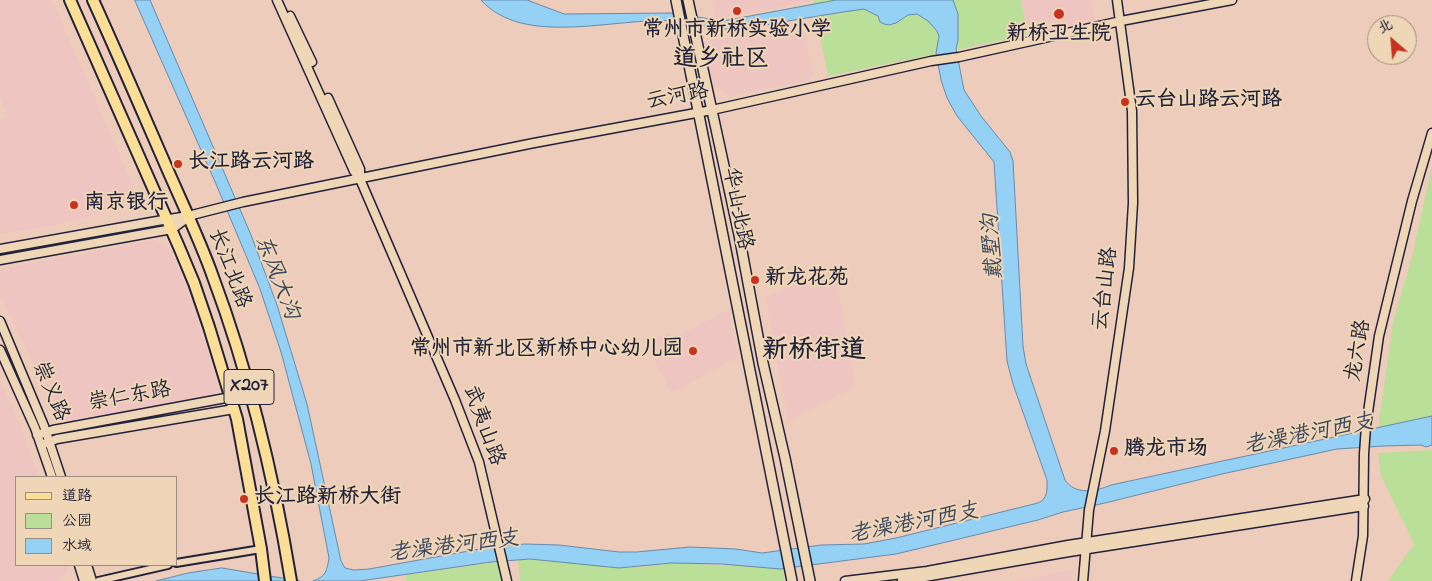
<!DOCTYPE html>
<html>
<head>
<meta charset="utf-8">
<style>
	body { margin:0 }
	#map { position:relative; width:1432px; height:581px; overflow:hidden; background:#eeccbc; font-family:"Indie Flower","LXGW WenKai TC",sans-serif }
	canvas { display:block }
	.legend { position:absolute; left:15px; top:476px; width:162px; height:90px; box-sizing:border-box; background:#eed6b6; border:1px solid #9c8e85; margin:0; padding:6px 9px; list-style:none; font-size:15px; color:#22223b }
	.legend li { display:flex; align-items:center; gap:10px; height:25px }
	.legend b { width:25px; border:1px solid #9c8e85 }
	.north { position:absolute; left:1367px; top:15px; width:50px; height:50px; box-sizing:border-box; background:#eed6b6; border:1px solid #9c8e85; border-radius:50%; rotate:333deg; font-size:14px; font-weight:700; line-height:20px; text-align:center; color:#22223b }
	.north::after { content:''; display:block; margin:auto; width:18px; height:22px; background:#c8321e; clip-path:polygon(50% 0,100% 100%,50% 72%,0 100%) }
</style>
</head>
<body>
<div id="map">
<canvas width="1432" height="581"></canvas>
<ul class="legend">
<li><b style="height:6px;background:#fdde96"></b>道路</li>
<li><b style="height:14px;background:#badf99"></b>公园</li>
<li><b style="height:14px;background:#95d0f5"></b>水域</li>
</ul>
<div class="north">北</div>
</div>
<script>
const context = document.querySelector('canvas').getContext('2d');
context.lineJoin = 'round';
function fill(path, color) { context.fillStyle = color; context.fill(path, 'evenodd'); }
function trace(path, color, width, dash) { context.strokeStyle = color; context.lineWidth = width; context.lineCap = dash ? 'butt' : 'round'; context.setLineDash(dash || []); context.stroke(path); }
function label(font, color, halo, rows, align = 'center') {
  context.font = font + ' "Indie Flower","LXGW WenKai TC",sans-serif'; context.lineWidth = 4; context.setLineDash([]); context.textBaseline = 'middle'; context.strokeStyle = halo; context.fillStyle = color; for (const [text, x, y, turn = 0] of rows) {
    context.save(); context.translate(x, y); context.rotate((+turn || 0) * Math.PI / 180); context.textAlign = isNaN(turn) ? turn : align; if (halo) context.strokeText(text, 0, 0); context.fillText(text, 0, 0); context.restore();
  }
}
fill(new Path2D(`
	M0,0H52L134,188V199L126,207L54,225L0,234V120L8,116L0,98Z
	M712,0H814L716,20Z
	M1021,0H1091L1095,22L1028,35Z
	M802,24L813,73L810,80L730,96L714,86L704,42Z
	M155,240L171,249L197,319L219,388L215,394L71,423L60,418L0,295V269Z
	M834,264L855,387L788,421L766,298Z
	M728,310L738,357L671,393L646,344L669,332L673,338Z
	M0,381L15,411L39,477H16V565H67V569L64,576L56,581H0Z
	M1072,570V581H1014Z`), '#eec5c0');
fill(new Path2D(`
	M813,0H1021L1028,35L828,76Z
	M1432,166V416L1378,428L1393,322L1412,257Z
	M1432,450V581H1388L1414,544L1381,476L1378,453Z
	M530,559L642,567L671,563L783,568L785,579L783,581H520L518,560Z
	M497,562L501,581H406L405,575Z`), '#badf99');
const water = new Path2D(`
	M135,0H150L251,235L277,305L307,404L341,561L345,568L354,570L369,569L491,547L525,544L559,545L619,552H636L690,547L736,549L762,553L821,545L864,544L896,538L1038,503C1048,498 1047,491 1047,480L1013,384L1007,361L994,162L957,116L947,98L941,80L936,53L939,36L937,31L928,21L917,14L908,15L896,23L889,25L884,24L880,22L878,16L864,9C835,13 806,18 777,23C765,25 752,28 740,29C718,31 694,22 672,21C616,17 524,48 481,0H527L564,14L672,13L723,21L836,0H953L958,14V40L956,49L964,90L981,116L1010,152L1013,161L1023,346L1026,364L1065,480C1075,495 1095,492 1111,485L1432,416V445L1426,447L1421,445L1384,446L1337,449L1222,474L1105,503L1063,512L1038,520L896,554L780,569L722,564L671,563L619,568L530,559L491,562L360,581H313C326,577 327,570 329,558L311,464L281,352L260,289L216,184Z
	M222,568L300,581H156L188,573Z`);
fill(water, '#95d0f5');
trace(water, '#678aab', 1);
const minor = new Path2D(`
	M176,563L261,549
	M98,581L168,565`);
const tertiary = new Path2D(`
	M277,0L354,171L360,179L455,400L479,462L507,581
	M290,16L312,62
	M328,98L360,169V179
	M0,249L157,221L188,216L243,202L534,143L712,110L931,61L959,57L1121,21L1232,0
	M0,260L172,229L187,218
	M0,321L44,426L61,477
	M0,350L35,428L52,477
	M37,435L53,430L231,397
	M41,445L57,439L234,409
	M79,565L84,581
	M87,565L92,581
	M845,581L927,571L1068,545L1365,499
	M902,581L1069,552L1364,506
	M1083,581L1089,510L1105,431L1129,268L1133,203L1132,111L1117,0
	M1356,581L1363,536L1364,454L1366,426L1379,336L1412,201L1432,133`);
const secondary = new Path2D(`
	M676,0L792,581
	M688,0L739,235L763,363L785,458L810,581`);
const primary = new Path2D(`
	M70,0L179,247L194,283L209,327L237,419L261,549L265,581
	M93,0C118,55 142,111 166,166C182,203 200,240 213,277C250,376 274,478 291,581`);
trace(minor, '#22223b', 10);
trace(tertiary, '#22223b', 11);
trace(secondary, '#22223b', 12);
trace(primary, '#22223b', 14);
trace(minor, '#eed6b6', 6);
trace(tertiary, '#eed6b6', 8);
trace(secondary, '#eed6b6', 9);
trace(primary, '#fdde96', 10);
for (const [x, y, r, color] of [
	[737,11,5,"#c8321e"],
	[1059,14,6,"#c8321e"],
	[1125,102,5,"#c8321e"],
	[178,164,5,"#c8321e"],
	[74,205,5,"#c8321e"],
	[755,280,5,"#c8321e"],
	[693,351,5,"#c8321e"],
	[1114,451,5,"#c8321e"],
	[244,499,5,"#c8321e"]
]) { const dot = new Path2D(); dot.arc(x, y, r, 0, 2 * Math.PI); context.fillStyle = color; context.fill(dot); trace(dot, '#eed6b6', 2); }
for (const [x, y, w] of [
	[249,387,50]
]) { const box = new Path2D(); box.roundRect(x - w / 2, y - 17.5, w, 35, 4); context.fillStyle = '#eed6b6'; context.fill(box); trace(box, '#22223b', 1); }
label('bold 20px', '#22223b', null, [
	["X207",249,387]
]);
label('bold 21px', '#22223b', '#eed6b6', [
	["常州市新桥实验小学",737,32,"center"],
	["新桥卫生院",1059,36,"center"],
	["云台山路云河路",1135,102],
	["长江路云河路",188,164],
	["南京银行",84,205],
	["新龙花苑",765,280],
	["常州市新北区新桥中心幼儿园",683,351,"right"],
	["腾龙市场",1124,451],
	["长江路新桥大街",254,499]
], 'left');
label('21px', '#22223b', '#eed6b6', [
	["云河路",678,98,-11],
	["华山北路",736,209,79],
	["长江北路",228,269,69],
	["云台山路",1107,289,-83],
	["龙六路",1360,351,-80],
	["崇义路",49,392,67],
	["崇仁东路",130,398,-10],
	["武夷山路",482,426,70]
]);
label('italic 22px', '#394560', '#eed6b6', [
	["戴墅沟",995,247,-94],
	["东风大沟",275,278,69],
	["老澡港河西支",1309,436,-11],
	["老澡港河西支",914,525,-11],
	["老澡港河西支",454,548,-7]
]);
label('bold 24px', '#22223b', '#eed6b6', [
	["道乡社区",721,61]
]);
label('bold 26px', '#22223b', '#eed6b6', [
	["新桥街道",814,353]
]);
</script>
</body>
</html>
